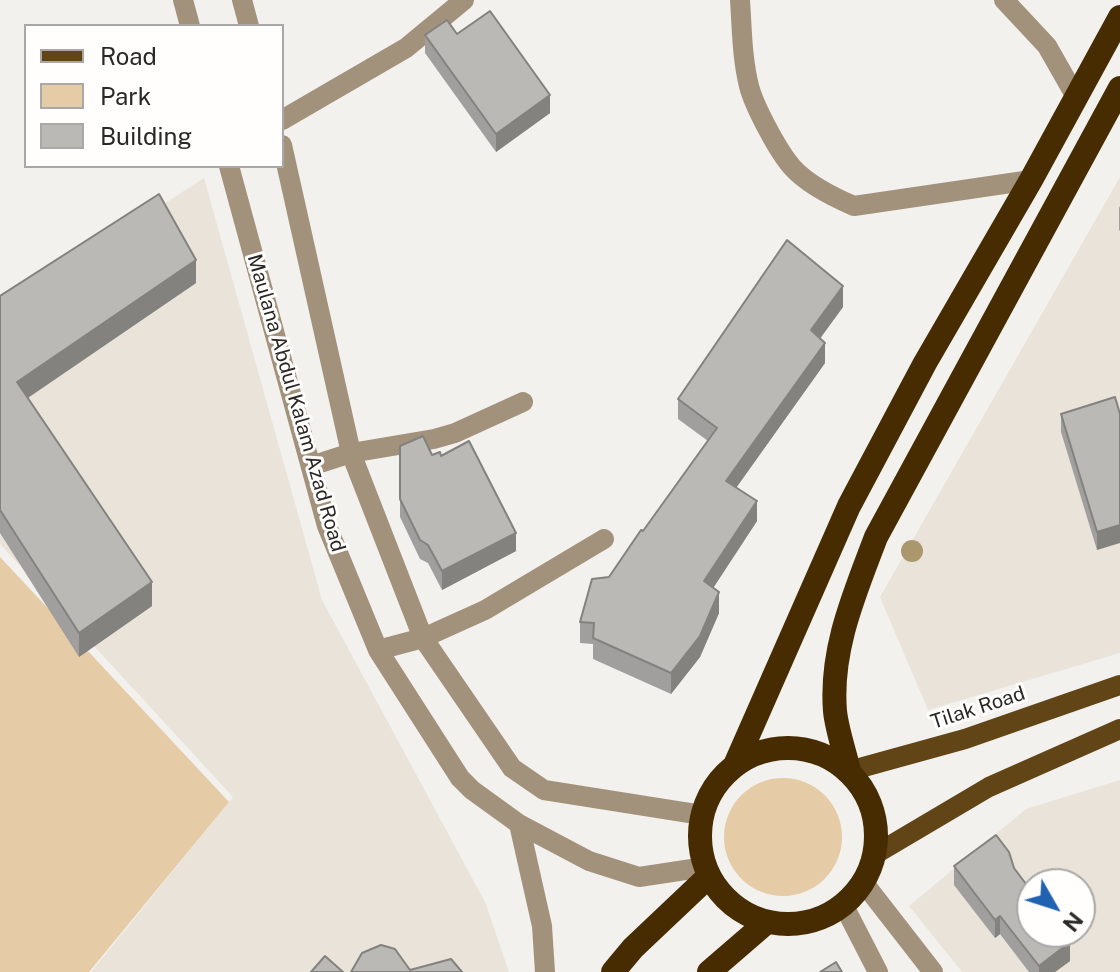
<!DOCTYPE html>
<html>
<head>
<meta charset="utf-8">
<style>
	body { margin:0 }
	#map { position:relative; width:1120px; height:972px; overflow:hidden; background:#f2f1ee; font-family:"Public Sans",sans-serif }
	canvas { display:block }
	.legend { position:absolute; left:24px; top:24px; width:260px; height:144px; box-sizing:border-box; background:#fffefd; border:2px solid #a9a8a7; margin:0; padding:10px 14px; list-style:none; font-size:24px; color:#292827 }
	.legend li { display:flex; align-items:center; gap:16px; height:40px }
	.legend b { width:40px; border:2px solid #a9a8a7 }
	.north { position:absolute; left:1016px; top:868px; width:80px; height:80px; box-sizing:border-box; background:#fffefd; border:2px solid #a9a8a7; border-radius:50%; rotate:129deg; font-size:22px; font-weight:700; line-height:32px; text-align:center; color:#292827 }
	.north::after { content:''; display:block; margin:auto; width:28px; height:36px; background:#2161b2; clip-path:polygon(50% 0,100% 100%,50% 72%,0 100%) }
</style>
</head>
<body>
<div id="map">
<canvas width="1120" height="972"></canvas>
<ul class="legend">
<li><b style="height:10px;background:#624516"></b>Road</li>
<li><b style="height:22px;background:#e5cba6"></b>Park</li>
<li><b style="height:22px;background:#bbb9b6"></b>Building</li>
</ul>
<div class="north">N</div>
</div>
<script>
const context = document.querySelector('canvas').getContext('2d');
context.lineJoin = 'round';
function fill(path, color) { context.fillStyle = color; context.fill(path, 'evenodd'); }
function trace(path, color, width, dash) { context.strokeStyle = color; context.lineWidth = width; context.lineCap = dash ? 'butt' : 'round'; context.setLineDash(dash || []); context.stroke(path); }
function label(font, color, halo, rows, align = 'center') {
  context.font = font + ' "Public Sans",sans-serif'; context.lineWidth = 6; context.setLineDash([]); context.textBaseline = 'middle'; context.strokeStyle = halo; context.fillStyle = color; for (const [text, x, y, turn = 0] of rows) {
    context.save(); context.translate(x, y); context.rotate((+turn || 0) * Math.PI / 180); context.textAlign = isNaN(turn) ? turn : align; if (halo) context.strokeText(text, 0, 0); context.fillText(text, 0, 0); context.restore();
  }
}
fill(new Path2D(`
	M1120,177V653L928,710L880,597Z
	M204,178L322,600L485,902L509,972H91L233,797L0,544V310Z
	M1120,780V972H962L909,906L1026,809ZM1032,884H1080V932H1032Z`), '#e9e3da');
fill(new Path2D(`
	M0,557L229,802L89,972H0Z
	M724 837a59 59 0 1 1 118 0a59 59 0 1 1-118 0Z`), '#e5cba6');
trace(new Path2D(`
	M183,0L190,26
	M242,0L249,26
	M740,0C742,29 742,58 749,86C754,106 778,151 792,167C807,184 833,197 854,206L1031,180
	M1004,0L1047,46L1076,97
	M282,120L406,48L464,0
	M282,145L351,453L423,638L512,768L544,790L702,815
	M229,166L327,526L378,650L460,778L472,790L519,824L589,861L639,877L705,867
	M311,466L351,453L434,439L455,433L523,402
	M378,650L423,638L485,610L604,539
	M519,824L542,926L545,972
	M863,882L933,972
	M843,904L878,972`), '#a3927b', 20);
trace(new Path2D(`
	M849,771L965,739L1120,685
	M874,855L989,787L1120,729`), '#624516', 20);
trace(new Path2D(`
	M700 836a88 88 0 1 1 176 0a88 88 0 1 1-176 0Z
	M735,765L849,506L925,363L1031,180L1120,17
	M849,771C845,752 837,731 835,711C830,649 855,593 876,537L1120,88
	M613,972L633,948L708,877
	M709,972L767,922`), '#462c00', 24);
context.fillStyle = '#ac976d';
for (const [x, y] of [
	[912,551]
]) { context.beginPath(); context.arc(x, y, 11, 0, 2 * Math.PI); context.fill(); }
fill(new Path2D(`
	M457,34L550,113L496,152L425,53V35Z
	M1120,206V231L1119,230V208Z
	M196,283L28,398L152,606L79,657L0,533V296Z
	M843,307L820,338L825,363L736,488L757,521L713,588L719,613L700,657L671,694L593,659V644L580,643V622L609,577L708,441L678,419V399Z
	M1061,414H1120L1097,550L1061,432Z
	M400,446L432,455L441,456L516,551L442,590L428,563L420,559L400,517Z
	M954,866L1014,868L1070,961L1055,972H1029L1000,934L995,938L954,885Z`), '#a19f9d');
fill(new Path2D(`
	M550,95V113L496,152V134Z
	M196,260V283L17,405V382Z
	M843,286V307L811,351V330Z
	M825,343V363L726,502V481Z
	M757,501V521L704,602V581Z
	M1120,525V543L1097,550V532Z
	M516,533V551L442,590V571Z
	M152,582V606L79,657V633Z
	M719,592V613L700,657L671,694V673Z
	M1000,916V934L995,938V920Z
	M1070,942V961L1055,972H1039V966Z`), '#83827f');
const building = new Path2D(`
	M490,11L550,95L496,134L425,35L447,20L457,34Z
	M159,194L196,260L17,382L152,582L79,633L0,510V296Z
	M787,240L843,286L811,330L825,343L726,481L757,501L704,581L719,592L700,636L671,673L593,638L594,623L580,622L592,579L609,577L641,530L643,531L717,428L678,399Z
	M1115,397L1120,414V525L1097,532L1061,414Z
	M423,436L432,455L440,452L441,456L469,441L516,533L442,571L428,545L420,540L400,499V446Z
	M996,835L1009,852L1014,868L1032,892V932H1062L1070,942L1039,966L1000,916L995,920L954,866Z
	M381,945L395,949L410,970L451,959L462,972H351L362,953Z
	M325,956L343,972H311Z
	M836,962L842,972H820Z`);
fill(building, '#bbb9b6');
trace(building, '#83827f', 2);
label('20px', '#292827', '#fffefd', [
	["Maulana Abdul Kalam Azad Road",296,403,74],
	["Tilak Road",978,708,-18]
]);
</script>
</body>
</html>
